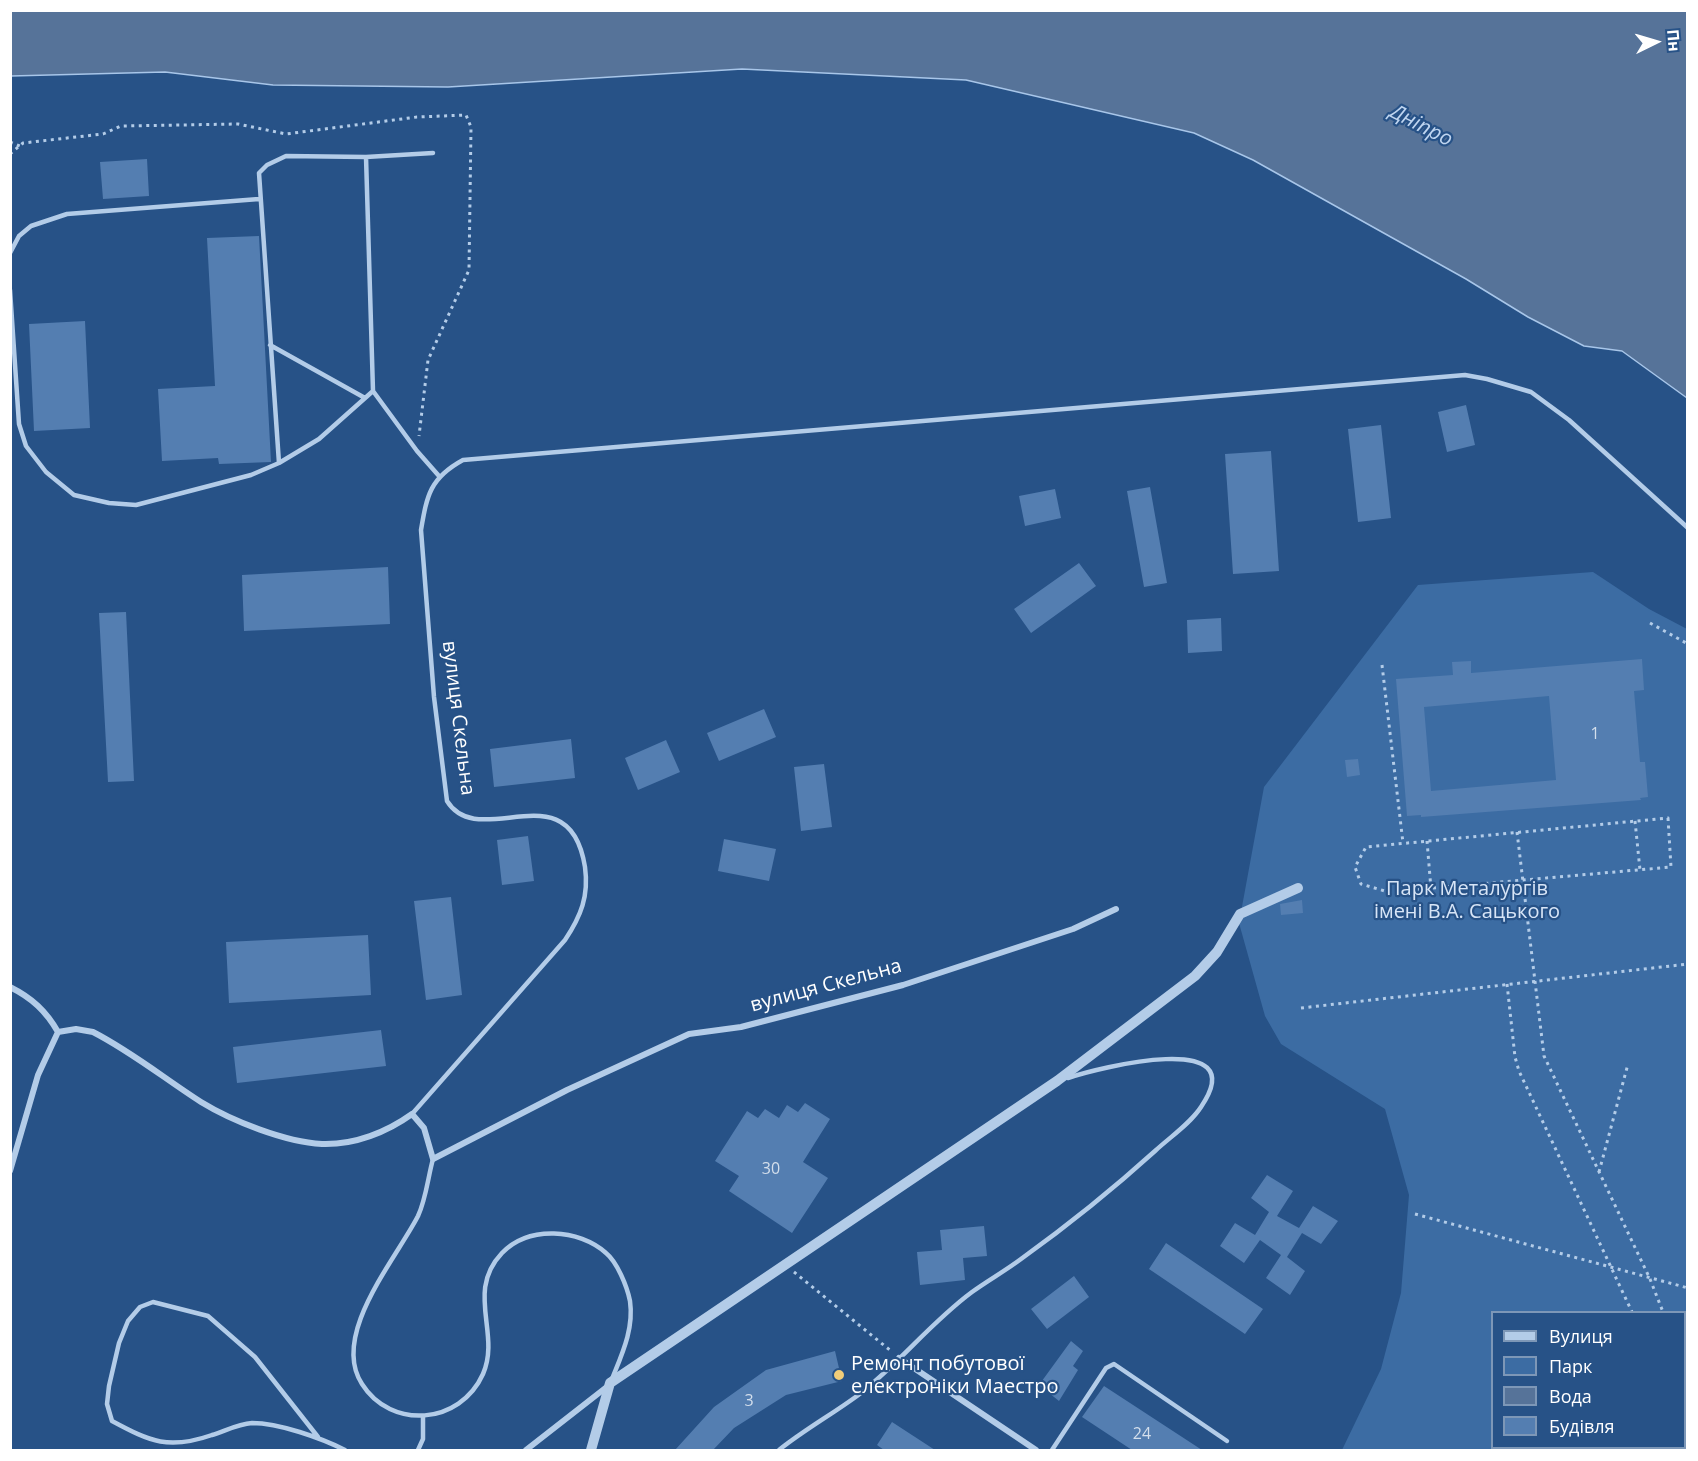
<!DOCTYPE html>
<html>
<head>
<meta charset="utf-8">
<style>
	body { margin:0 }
	#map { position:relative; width:1698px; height:1461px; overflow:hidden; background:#275287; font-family:"Open Sans",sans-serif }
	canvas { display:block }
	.frame { position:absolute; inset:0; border:12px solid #fff; pointer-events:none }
	.legend { position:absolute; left:1491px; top:1311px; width:195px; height:138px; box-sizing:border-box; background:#275287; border:2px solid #7d97b7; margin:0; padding:8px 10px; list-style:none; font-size:18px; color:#fff }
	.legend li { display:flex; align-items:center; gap:12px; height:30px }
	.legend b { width:30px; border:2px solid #7d97b7 }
	.north { position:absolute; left:1626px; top:12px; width:60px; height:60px; -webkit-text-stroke:4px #275287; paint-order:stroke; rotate:85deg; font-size:16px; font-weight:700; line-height:24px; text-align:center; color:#fff }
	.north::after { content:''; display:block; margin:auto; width:21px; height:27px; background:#fff; clip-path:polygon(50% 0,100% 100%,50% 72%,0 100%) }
</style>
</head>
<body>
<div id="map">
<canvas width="1698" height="1461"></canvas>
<div class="frame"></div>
<ul class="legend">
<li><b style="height:8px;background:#b3cce8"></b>Вулиця</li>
<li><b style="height:16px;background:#3c6ca3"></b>Парк</li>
<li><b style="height:16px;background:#567399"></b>Вода</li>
<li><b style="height:16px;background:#547eb1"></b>Будівля</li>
</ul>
<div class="north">Пн</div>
</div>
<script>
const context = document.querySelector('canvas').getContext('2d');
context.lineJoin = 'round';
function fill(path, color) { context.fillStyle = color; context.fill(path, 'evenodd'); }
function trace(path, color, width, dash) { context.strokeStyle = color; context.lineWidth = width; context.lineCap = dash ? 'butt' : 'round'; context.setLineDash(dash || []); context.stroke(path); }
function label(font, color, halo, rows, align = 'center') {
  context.font = font + ' "Open Sans",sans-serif'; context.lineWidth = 4.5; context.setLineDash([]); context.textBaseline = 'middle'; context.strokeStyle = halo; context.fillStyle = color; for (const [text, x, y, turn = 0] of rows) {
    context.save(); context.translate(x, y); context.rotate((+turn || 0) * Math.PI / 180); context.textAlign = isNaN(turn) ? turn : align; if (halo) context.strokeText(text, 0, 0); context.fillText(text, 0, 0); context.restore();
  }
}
fill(new Path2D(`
	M1593,572L1649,609L1687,629V1450H1342L1381,1369L1401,1293L1409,1195L1385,1109L1281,1044L1265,1016L1239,923L1264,787L1418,585ZM1492,1312H1684V1448H1492Z`), '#3c6ca3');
const water = new Path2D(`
	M10,11H1687V398L1622,351L1584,346L1528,317L1466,279L1253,160L1194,133L966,80L742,69L448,87L273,85L165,72L11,76Z`);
fill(water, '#567399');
trace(water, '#a8c6e9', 1.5);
fill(new Path2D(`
	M147,159L149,196L103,199L100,162Z
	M259,236L271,462L219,464L218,458L162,461L158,389L215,386L207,238Z
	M85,321L90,428L34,431L29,324Z
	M1466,405L1475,445L1447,452L1438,412Z
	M1381,425L1391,518L1358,522L1348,429Z
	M1271,451L1279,571L1233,574L1225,454Z
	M1150,487L1167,583L1144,587L1127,491Z
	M1055,489L1061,518L1025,526L1019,496Z
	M1079,563L1096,586L1031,633L1014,609Z
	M388,567L390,624L244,631L242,575Z
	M126,612L134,781L108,782L99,613Z
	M1221,618L1222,651L1188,653L1187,620Z
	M1642,659L1644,690L1634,691L1640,762H1645L1648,797L1640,798L1641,800L1421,817V815L1407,816L1396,679L1453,675L1452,662L1471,661V673ZM1549,696L1556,780L1431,791L1424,707Z
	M764,709L776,737L719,761L707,733Z
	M571,739L575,778L494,787L490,749Z
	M666,740L680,772L638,790L625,758Z
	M1358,759L1360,775L1347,777L1345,760Z
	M824,764L832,827L801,831L794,767Z
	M528,836L534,881L502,885L497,840Z
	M724,839L776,849L769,881L718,871Z
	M451,897L462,995L426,1000L414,901Z
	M1302,900L1303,913L1281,915L1280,904Z
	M368,935L371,995L229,1003L226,942Z
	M381,1030L386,1066L237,1083L233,1047Z
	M805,1103L830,1119L803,1162L828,1178L792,1233L729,1191L739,1176L715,1161L747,1111L758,1118L765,1109L779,1118L787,1105L798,1112Z
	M1267,1175L1293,1191L1277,1216L1299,1228L1313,1206L1338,1221L1321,1244L1302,1233L1287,1257L1305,1271L1290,1295L1266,1278L1281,1255L1260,1240L1244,1263L1220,1246L1235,1223L1255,1235L1269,1212L1251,1198Z
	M984,1226L987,1256L963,1258L965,1280L920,1285L917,1252L942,1250L940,1230Z
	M1166,1243L1263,1309L1245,1334L1149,1269Z
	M1074,1276L1089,1297L1047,1329L1031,1309Z
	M1071,1341L1083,1351L1073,1366L1078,1370L1059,1401L1039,1385Z
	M835,1351L842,1381L786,1395L734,1428L713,1450H675L714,1407L766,1370Z
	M1104,1386L1202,1450H1132L1082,1417Z
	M892,1422L935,1450H884L877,1445Z`), '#547eb1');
trace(new Path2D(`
	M10,142L20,146
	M10,154L23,143L103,134L121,126L238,124L286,134L417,117L466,115L471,127L469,270L428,360L419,436
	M1650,623L1688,644
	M1382,665L1403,843
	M1668,818L1671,867L1388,892L1361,884L1355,867L1366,847Z
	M1635,821L1640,870
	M1517,832L1544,1056L1650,1279L1663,1312
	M1427,841L1431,889
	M1507,984L1515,1057L1519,1071L1632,1312
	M1301,1008L1688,964
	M1599,1172L1628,1064
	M1415,1214L1688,1288
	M794,1272L891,1351
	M1684,1345H1688
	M1684,1364L1688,1371
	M1684,1385L1688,1384
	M1684,1426L1688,1427
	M1652,1448L1656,1450
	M1574,1450L1575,1448`), '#b3cce8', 3, [3, 4.5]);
trace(new Path2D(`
	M366,157L373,391L417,451L439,476
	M10,253L19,236L31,226L67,214L259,199
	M10,290L19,424L26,446L46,472L74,495L109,503L136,505L251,475L279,463L319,439L373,391
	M270,345L365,398
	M279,463L259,173L267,165L286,156L366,157L433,153
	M412,1114L565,940C581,916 589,896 585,867C569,768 479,853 447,801L434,697L421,530C427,495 430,478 463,460L1465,375L1487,379L1531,392L1569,420L1688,528
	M433,1159C428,1177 426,1199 418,1216C396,1259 330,1335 362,1384C391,1430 460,1425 483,1374C501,1333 465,1292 502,1253C529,1225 579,1229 606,1253C617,1262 627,1286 630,1301C634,1329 622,1354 612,1379
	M318,1437L255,1357L208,1316L153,1302L140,1307L128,1321L119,1343L109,1386L107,1404L112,1421C151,1442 169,1450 212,1435C225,1431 238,1424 252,1423C279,1423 321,1438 345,1450
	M1525,1448L1530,1450
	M418,1450L423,1439V1417
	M779,1450C804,1430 831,1415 857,1396C898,1365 930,1323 972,1292C987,1281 1005,1271 1021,1259C1067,1226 1113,1189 1155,1151C1170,1137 1190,1124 1201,1107C1255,1028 1097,1068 1068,1078
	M1052,1450L1106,1368L1114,1364L1227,1441
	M1516,1450L1518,1448`), '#b3cce8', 4.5);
trace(new Path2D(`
	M10,987C32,998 46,1011 58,1032
	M10,1171L38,1075L58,1032L76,1029L93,1032C132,1052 165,1079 201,1102C232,1121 285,1142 322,1144C355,1145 387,1132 412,1114L424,1128L433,1159L567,1090L689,1034L741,1027L903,985L1073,929L1116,909
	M899,1358L1036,1450
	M526,1450L608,1386`), '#b3cce8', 6);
trace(new Path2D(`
	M591,1450L610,1383L1057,1081L1195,976L1217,952L1240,914L1298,888`), '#b3cce8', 10);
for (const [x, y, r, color] of [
	[839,1375,6,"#f1cd79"]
]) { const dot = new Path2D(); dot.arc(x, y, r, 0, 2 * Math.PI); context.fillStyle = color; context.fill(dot); trace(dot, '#275287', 2); }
label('16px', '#d4dfec', null, [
	["1",1595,734],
	["30",771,1169],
	["3",749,1401],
	["24",1142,1434]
]);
label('20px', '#fff', '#275287', [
	["вулиця Скельна",458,718,83],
	["вулиця Скельна",826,986,-15]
]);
label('20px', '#d7e5f7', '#275287', [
	["Парк Металургів",1467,889],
	["імені В.А. Сацького",1467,912]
]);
label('20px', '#fff', '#275287', [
	["Ремонт побутової",851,1364],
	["електроніки Маестро",851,1387]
], 'left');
label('italic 21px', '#bfd5f0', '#275287', [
	["Дніпро",1421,126,27]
]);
</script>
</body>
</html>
